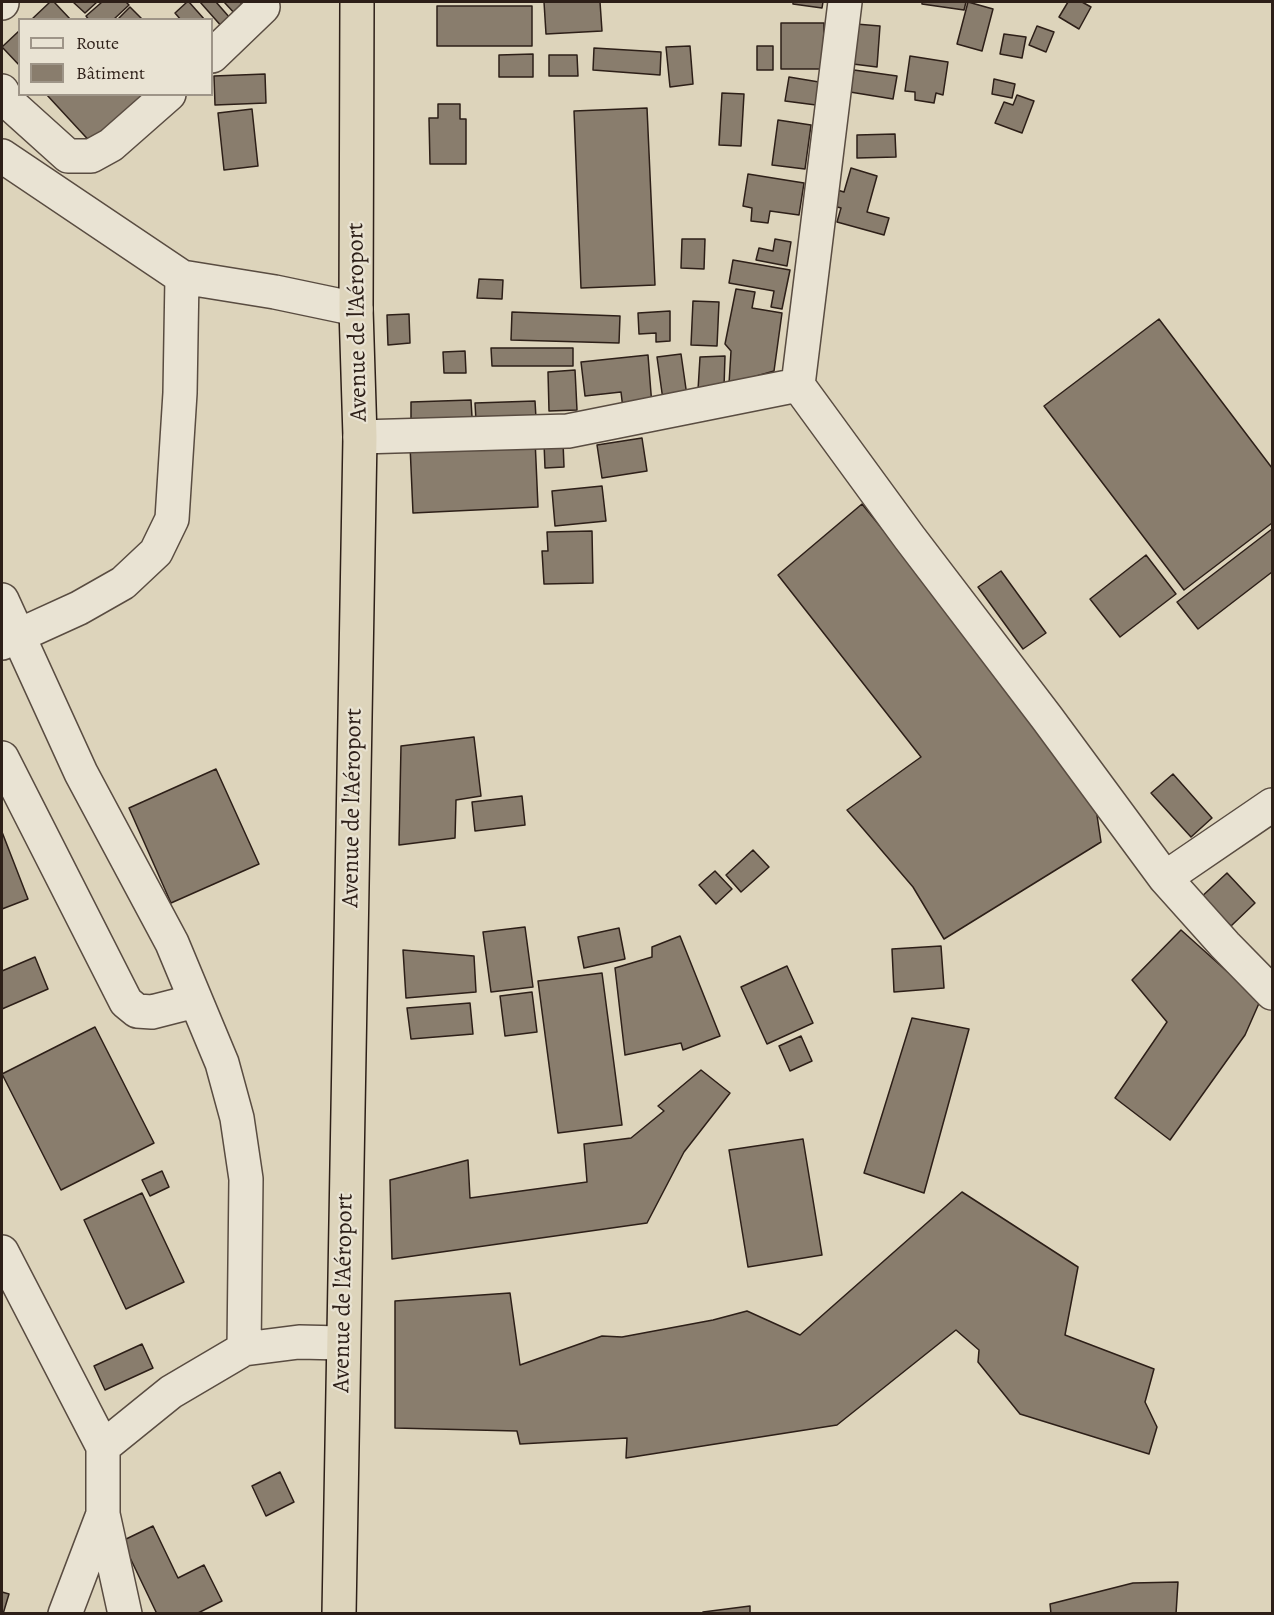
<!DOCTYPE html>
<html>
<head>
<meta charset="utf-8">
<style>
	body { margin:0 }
	#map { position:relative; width:1274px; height:1615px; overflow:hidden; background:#ddd4bb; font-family:Alegreya,serif }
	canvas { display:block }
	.frame { position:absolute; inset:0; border:3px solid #2d1f18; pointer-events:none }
	.legend { position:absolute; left:18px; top:18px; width:195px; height:78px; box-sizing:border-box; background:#e9e3d3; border:2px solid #9e9588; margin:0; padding:8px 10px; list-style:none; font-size:18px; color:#2d1f18 }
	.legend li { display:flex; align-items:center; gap:12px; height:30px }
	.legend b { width:30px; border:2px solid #9e9588 }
</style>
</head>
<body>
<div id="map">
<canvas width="1274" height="1615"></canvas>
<div class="frame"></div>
<ul class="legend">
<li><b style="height:8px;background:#e9e3d3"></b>Route</li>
<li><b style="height:16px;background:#897d6d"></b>Bâtiment</li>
</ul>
</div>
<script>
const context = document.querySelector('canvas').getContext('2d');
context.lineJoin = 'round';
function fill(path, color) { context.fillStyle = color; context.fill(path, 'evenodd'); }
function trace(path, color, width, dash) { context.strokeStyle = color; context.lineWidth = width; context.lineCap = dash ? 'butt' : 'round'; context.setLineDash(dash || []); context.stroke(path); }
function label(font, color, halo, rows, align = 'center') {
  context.font = font + ' Alegreya,serif'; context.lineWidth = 4.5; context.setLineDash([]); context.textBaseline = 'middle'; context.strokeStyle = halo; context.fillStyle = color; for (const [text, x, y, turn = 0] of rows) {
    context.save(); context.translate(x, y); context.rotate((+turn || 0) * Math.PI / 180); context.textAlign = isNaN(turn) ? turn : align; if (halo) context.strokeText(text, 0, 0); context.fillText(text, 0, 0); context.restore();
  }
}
const building = new Path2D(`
	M50,2H54L71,20H31Z
	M73,2H97L85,13Z
	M102,2H126L129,5L113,20H89L86,16Z
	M187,2H189L205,20H181L175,13Z
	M200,2H224L237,16L223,28Z
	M216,2H240L244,6L230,18Z
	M544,2H600L602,31L546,34Z
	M793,2H823L822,8L793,4Z
	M922,2H966L964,10L922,4Z
	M968,2L993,9L982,51L957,44Z
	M1068,2H1082L1091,7L1079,29L1059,17Z
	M437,6H532V46H437Z
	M130,7L143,20H117Z
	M781,23H824L823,69H781Z
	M856,24L880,26L877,67L853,64Z
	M1037,26L1054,32L1046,52L1029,45Z
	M20,30V66L2,47Z
	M1004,34L1026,37L1022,58L1000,54Z
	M690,46L693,84L670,87L666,47Z
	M757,46H773V70H757Z
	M594,48L661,52L660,75L593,70Z
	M533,54V77H499V55Z
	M549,55H577L578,76H549Z
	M910,56L948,62L943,95L936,93L934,103L915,100V92L905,91Z
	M854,70L897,76L893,99L850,92Z
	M265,74L266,103L215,105L214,76Z
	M789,77L819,82L816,105L785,101Z
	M994,79L1015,84L1012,98L992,94Z
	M722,93L744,94L741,146L719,145Z
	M46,94H141L146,100L95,147Z
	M1017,95L1034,101L1022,133L995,123L1004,102L1013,105Z
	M438,104H460V119H466V164H430L429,118H438Z
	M647,108L655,285L581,288L574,111Z
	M252,109L258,166L224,170L218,113Z
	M778,120L811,125L805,169L772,165Z
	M895,134L896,157L857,158V135Z
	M851,168L877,176L867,212L889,218L884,235L837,222L841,208L830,205L834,189L844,192Z
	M748,174L804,183L799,215L770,211L768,223L751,221L752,208L743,206Z
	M682,239H705L704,269L681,268Z
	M775,239L791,242L787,266L756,260L759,248L773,251Z
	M733,260L790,270L782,309L771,307L774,291L729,283Z
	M479,279L503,280L502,299L477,298Z
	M736,289L755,292L752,308L782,313L774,371L729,384L731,351L725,344Z
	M693,301L719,302L717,346L691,345Z
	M670,311V341L656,342V333L639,334L638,313Z
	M512,312L620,316L619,343L511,340Z
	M409,314L410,343L388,345L387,315Z
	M1159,319L1272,468V523L1184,590L1044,406Z
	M491,348H573V366H492Z
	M465,351L466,373H444L443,352Z
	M681,354L687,396L663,400L657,357Z
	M648,355L652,406L623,409L621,392L585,396L581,362Z
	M725,356L724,387L698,390L700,357Z
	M575,370L577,410L549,411L548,372Z
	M471,400L472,417L411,420V402Z
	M535,401L536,418L476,421L475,403Z
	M642,438L647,471L602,478L597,445Z
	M535,439L538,507L413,513L410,445Z
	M563,442L564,467L545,468L544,443Z
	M602,486L606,521L555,526L552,491Z
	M862,504L1063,751L1095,802L1101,842L944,939L913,887L847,810L921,757L778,575Z
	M1272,529V572L1198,629L1177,602Z
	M592,531L593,583L544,584L542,551H548L547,532Z
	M1146,555L1176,594L1120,637L1090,599Z
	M1001,571L1046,633L1023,649L978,587Z
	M474,737L481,796L456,800L455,838L399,845L401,746Z
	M216,769L259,864L171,903L129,808Z
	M1173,774L1212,818L1191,837L1151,793Z
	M522,796L525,825L475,831L472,802Z
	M2,832L28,899L2,909Z
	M753,850L769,867L741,892L726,875Z
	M715,871L732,889L716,904L699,885Z
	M1227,873L1255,903L1231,926L1219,914L1198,900Z
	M525,927L533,987L491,992L483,932Z
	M619,928L625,959L584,968L578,937Z
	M1181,930L1260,1001L1245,1035L1170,1140L1115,1098L1167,1022L1132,980Z
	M680,936L720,1036L683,1050L681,1043L625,1055L615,968L652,957V947Z
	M941,946L944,988L894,992L892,949Z
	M403,950L474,956L476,992L406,998Z
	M35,957L48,989L2,1009V971Z
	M787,966L813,1023L767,1044L741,987Z
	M602,973L622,1125L558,1133L538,981Z
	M532,992L537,1032L505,1036L500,996Z
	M470,1003L473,1034L411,1039L407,1008Z
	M912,1018L969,1029L924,1193L864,1173Z
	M95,1027L154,1143L61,1190L2,1074Z
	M801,1036L812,1061L790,1071L779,1046Z
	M701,1070L730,1093L684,1152L647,1223L392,1259L390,1180L468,1160L470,1198L587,1182L584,1144L631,1138L664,1111L658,1106Z
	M803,1139L822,1255L748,1267L729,1150Z
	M162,1171L169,1187L150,1196L142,1180Z
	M962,1192L1078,1267L1065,1335L1154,1369L1145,1402L1157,1427L1149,1454L1020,1414L978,1362L979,1350L956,1330L837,1425L626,1458L627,1438L520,1444L517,1431L395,1428V1301L510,1293L520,1365L602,1336L622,1337L713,1320L747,1311L800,1335Z
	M142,1193L184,1282L126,1309L84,1220Z
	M142,1344L153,1368L105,1390L94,1366Z
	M280,1472L294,1502L266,1516L252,1486Z
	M153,1526L178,1578L204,1565L222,1601L196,1614H157L122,1541Z
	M1178,1582L1176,1614H1051L1050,1604L1133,1583Z
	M2,1592L9,1594L3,1614H2Z
	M750,1606V1614H704L703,1612Z`);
fill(building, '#897d6d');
trace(building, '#2d1f18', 1.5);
const minor = new Path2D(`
	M845,2L798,385L909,537L1047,718L1165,878L1225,945L1272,993
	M2,3V2
	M212,56L263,7
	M2,91L7,101L68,156H91L111,145L169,94
	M2,156L182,277L275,292L356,309
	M360,437L568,431L798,385
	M2,600L81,773L172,943L222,1063L237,1118L246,1179L244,1349
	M2,643L79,608L123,583L156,552L172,519L180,393L182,277
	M2,758L126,1002L137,1011L152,1012L195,1001
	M1165,878L1272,805
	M2,1252L103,1447V1514L125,1614
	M103,1447L171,1392L244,1349L299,1342L342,1343
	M65,1614L103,1514`);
const highway = new Path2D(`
	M339,1614L360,437L356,309L357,2`);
trace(minor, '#594c41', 36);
trace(highway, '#2d1f18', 36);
trace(minor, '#e9e3d3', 33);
trace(highway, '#ddd4bb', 33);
label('24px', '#2d1f18', '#e9e3d3', [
	["Avenue de l'Aéroport",358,322,-91],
	["Avenue de l'Aéroport",353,808,-89],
	["Avenue de l'Aéroport",344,1293,-89]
]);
</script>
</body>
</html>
